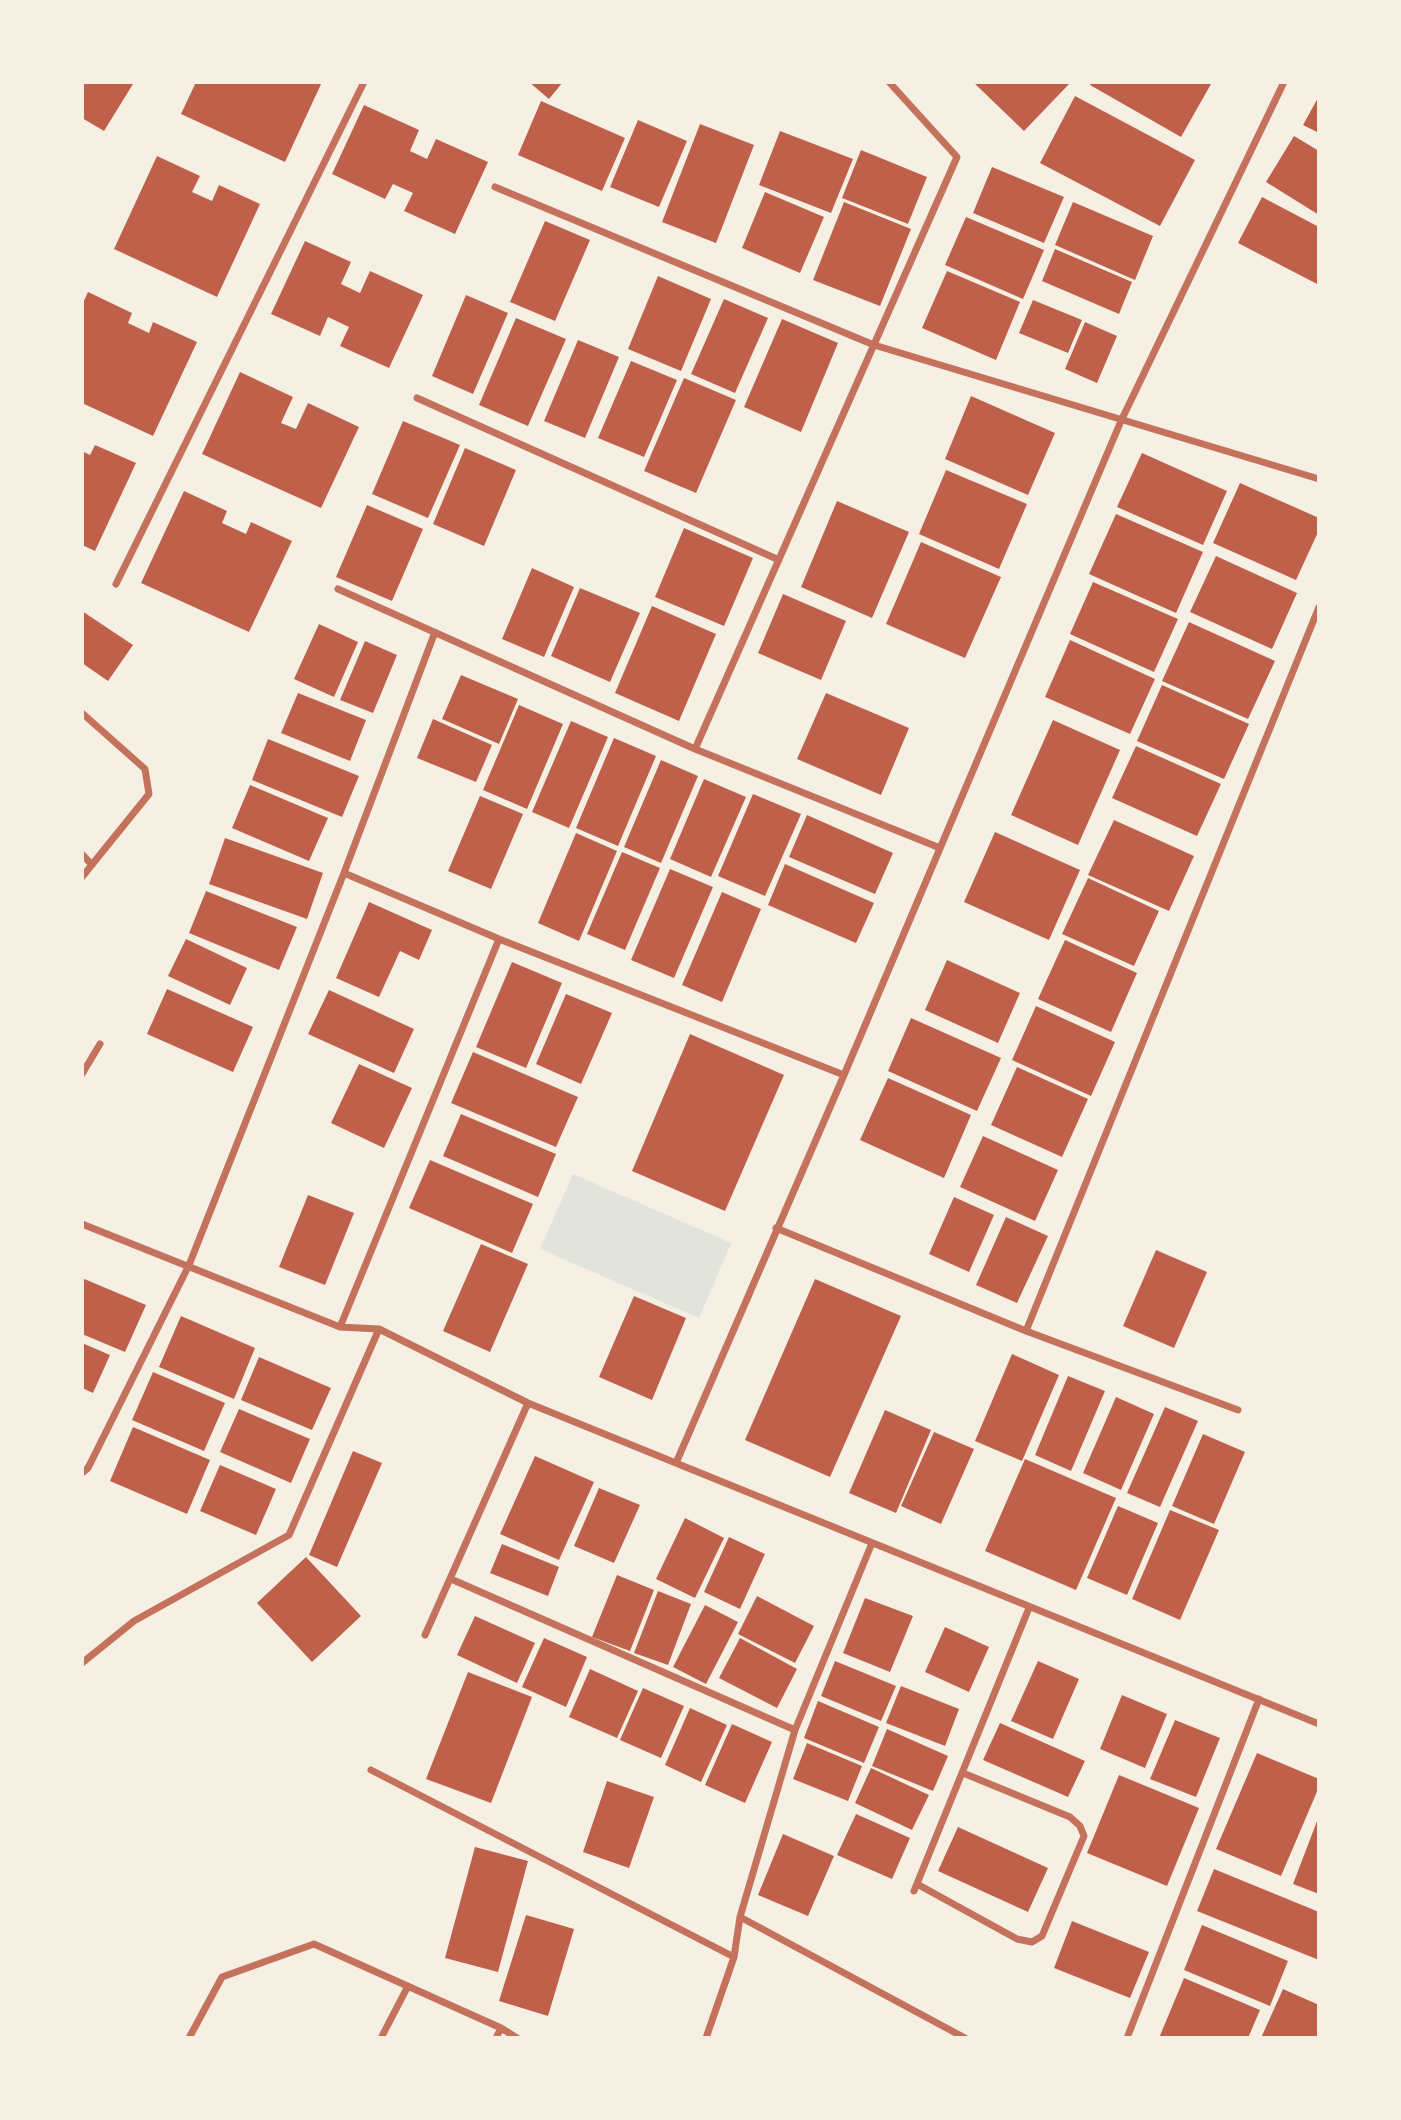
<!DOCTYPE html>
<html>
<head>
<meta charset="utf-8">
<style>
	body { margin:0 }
	#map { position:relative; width:1401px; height:2120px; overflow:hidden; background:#f6efe4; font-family:"PT Sans",sans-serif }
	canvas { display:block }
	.frame { position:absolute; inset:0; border:84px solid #f6efe4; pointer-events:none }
</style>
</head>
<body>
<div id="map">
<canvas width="1401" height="2120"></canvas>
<div class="frame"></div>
</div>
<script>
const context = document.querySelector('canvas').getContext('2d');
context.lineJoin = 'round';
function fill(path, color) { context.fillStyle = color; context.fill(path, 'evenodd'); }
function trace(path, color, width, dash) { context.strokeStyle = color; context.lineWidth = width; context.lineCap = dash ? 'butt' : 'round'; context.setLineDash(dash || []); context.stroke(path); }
fill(new Path2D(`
	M573,1174L731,1243L699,1318L540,1249Z`), '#e2e4dc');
fill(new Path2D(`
	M82,82H130L133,84L104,131L82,118Z
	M196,82H322L285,162L181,114Z
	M529,82H563L549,99Z
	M973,82H1071L1024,131Z
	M1092,82H1209L1211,84L1181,137L1090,85Z
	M1075,96L1195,160L1160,226L1040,163Z
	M1319,96V133L1303,125Z
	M541,101L625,138L602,191L518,155Z
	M364,105L419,130L410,151L427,159L436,139L488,162L455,234L404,211L413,193L393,184L385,199L332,174Z
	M638,120L687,141L659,207L610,187Z
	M700,124L754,145L716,243L662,222Z
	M780,131L853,159L831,213L759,185Z
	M1294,136L1319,151V215L1266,182Z
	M861,150L927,177L908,224L842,198Z
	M157,156L200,176L192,192L212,201L219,185L260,204L217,297L114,249Z
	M992,167L1064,197L1044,243L973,213Z
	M765,192L824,217L800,273L742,248Z
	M1262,197L1319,227V285L1238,243Z
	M844,202L911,229L880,306L813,280Z
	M1073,202L1153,236L1135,280L1055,245Z
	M966,217L1044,250L1023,299L945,265Z
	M545,221L590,240L555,321L510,302Z
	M305,241L351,262L341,284L360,293L370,271L423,295L389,368L340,346L349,327L328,317L320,336L271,314Z
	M1055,249L1132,282L1119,314L1042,281Z
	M947,271L1020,302L996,360L922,328Z
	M658,276L711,299L681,371L628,349Z
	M88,292L132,313L128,323L149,333L153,322L197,342L153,436L82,403V305Z
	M466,295L508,313L473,394L432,376Z
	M724,299L768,318L735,393L691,374Z
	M1033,300L1082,320L1068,353L1019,333Z
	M516,318L566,339L528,426L479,405Z
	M782,319L838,343L801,432L744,407Z
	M1085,322L1117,336L1097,383L1065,369Z
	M578,340L619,357L585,438L544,421Z
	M631,361L677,380L644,457L598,438Z
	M240,372L293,397L281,423L296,429L308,403L359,427L321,508L202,454Z
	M684,378L736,400L696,493L644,471Z
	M971,396L1055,433L1028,495L945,459Z
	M403,421L460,445L428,518L372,494Z
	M95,445L136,463L95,551L82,545V451L90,455Z
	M465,448L516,470L484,546L433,524Z
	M1142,453L1227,491L1203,545L1117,507Z
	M946,470L1027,504L999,569L919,534Z
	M1240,483L1319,518V530L1296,580L1213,543Z
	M184,491L227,511L222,523L246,534L251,522L292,541L249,632L141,583Z
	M837,501L909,532L872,618L801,587Z
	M367,505L423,529L392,601L336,577Z
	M1116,514L1203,552L1176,613L1089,574Z
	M684,528L753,558L724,626L655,597Z
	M921,542L1001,577L965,658L886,624Z
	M1216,556L1297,593L1272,649L1190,612Z
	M532,568L574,587L544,657L502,639Z
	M1093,582L1178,619L1154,672L1070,634Z
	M580,588L640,613L610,682L551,656Z
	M783,594L846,621L821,680L758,653Z
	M652,606L716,634L679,721L615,693Z
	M82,611L133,645L108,681L82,663Z
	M1189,622L1275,661L1248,719L1162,681Z
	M319,624L358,642L334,697L294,679Z
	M1070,640L1155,679L1130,734L1045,697Z
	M365,641L397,655L373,713L340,700Z
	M461,675L518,699L499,744L442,719Z
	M1162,685L1249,724L1224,779L1137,741Z
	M298,693L366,720L350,761L281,733Z
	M826,693L909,728L881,795L797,759Z
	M519,705L563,724L527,809L483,790Z
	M433,719L492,745L476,782L417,758Z
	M1053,720L1120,750L1078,845L1011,815Z
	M571,721L608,737L569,828L532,812Z
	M614,738L656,756L618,846L576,828Z
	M268,739L359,776L342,817L252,780Z
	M1136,746L1221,784L1197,836L1112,798Z
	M661,760L698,776L661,863L624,847Z
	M704,779L746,797L711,877L670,859Z
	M250,785L328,818L309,861L232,828Z
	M753,794L801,814L765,896L718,876Z
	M480,796L523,814L491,889L448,871Z
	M807,815L893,853L875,894L789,857Z
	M1114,820L1194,856L1169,911L1088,875Z
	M995,832L1080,870L1049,940L964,902Z
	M576,833L617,851L579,941L538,923Z
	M225,838L323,873L307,919L209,884Z
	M622,852L660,868L625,950L587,934Z
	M785,864L874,903L856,943L768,905Z
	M670,869L713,887L674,978L631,960Z
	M1088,878L1159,911L1134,966L1062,934Z
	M206,891L297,927L279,970L189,933Z
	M722,892L761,909L722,1002L682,985Z
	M369,902L432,930L419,960L400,951L379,997L336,978Z
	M186,939L247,968L230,1005L168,976Z
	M1065,940L1137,973L1111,1032L1038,999Z
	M947,960L1020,993L998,1043L925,1010Z
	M512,962L562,983L526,1068L476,1047Z
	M167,989L253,1027L233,1072L147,1034Z
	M329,990L414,1029L394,1073L308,1034Z
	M566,994L612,1013L581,1084L536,1064Z
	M1036,1006L1115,1042L1091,1096L1012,1060Z
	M911,1018L1001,1058L977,1111L888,1071Z
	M690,1034L784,1075L725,1211L632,1171Z
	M473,1052L578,1097L556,1147L451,1103Z
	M359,1064L412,1088L384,1148L331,1123Z
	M1017,1067L1088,1099L1062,1157L991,1125Z
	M888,1078L971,1115L944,1178L860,1140Z
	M461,1114L556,1154L538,1197L443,1156Z
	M983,1136L1058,1170L1035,1221L960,1187Z
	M430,1160L533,1204L512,1253L409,1208Z
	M308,1195L354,1213L325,1285L279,1267Z
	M954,1197L994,1215L969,1272L929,1254Z
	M1006,1217L1048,1236L1017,1303L976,1285Z
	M481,1244L528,1264L490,1352L443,1331Z
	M1156,1250L1207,1272L1174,1348L1123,1326Z
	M82,1278L146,1305L125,1352L82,1334Z
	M815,1279L901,1316L830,1477L745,1440Z
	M634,1296L686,1318L652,1400L599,1377Z
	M181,1316L255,1348L234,1399L159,1367Z
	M82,1343L110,1355L93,1393L82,1388Z
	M1012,1354L1059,1375L1022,1461L975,1441Z
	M259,1357L331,1388L312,1430L241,1400Z
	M153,1372L225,1403L204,1451L132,1420Z
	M1068,1376L1105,1391L1071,1471L1035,1455Z
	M1116,1397L1154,1414L1121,1490L1083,1473Z
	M1165,1407L1198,1421L1160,1507L1127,1493Z
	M239,1409L310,1439L291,1483L220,1452Z
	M885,1410L931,1430L896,1513L849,1493Z
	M133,1427L210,1460L187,1514L110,1481Z
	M934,1432L974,1449L941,1524L901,1506Z
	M1203,1434L1245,1452L1214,1524L1172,1506Z
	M353,1451L382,1463L337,1567L309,1555Z
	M535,1456L594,1482L559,1560L500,1534Z
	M1025,1459L1116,1498L1076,1590L985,1551Z
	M220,1465L276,1489L256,1535L200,1511Z
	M599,1488L640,1505L614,1563L574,1546Z
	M1118,1506L1158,1523L1127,1595L1087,1578Z
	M1170,1510L1219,1530L1180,1620L1132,1599Z
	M685,1518L724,1538L695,1598L656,1579Z
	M729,1537L765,1554L740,1609L704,1592Z
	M502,1544L559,1567L548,1596L490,1573Z
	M306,1557L361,1616L312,1662L257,1603Z
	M617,1575L654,1590L630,1651L592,1637Z
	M658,1591L691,1604L668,1665L634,1653Z
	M757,1596L814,1626L795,1663L738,1634Z
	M865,1598L913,1616L890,1672L843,1653Z
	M705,1605L738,1622L706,1684L673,1667Z
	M475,1616L535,1643L517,1683L457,1655Z
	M945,1627L989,1647L969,1692L925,1672Z
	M544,1638L587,1657L566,1707L522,1687Z
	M740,1638L797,1669L777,1708L719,1678Z
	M835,1661L896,1686L881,1721L821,1696Z
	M1038,1661L1079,1679L1053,1739L1011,1721Z
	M590,1669L638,1691L617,1738L569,1717Z
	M468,1672L532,1697L491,1803L426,1779Z
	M901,1686L959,1709L945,1746L886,1723Z
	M643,1688L684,1706L661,1758L620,1740Z
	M1122,1695L1167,1714L1145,1768L1100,1749Z
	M818,1701L879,1727L864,1763L804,1738Z
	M690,1708L727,1725L701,1782L665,1765Z
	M1175,1720L1220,1738L1196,1797L1150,1779Z
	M1000,1723L1085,1761L1068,1797L983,1760Z
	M732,1724L772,1742L745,1803L705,1785Z
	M887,1729L948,1756L933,1791L872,1766Z
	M807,1743L862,1766L848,1801L793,1779Z
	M1257,1753L1319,1779V1787L1281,1876L1216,1849Z
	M871,1768L929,1795L912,1830L855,1803Z
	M1119,1775L1199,1808L1167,1886L1087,1853Z
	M607,1781L654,1797L629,1868L583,1852Z
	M856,1814L910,1838L892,1879L837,1855Z
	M1319,1816V1894L1293,1884Z
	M958,1827L1048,1868L1028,1912L938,1871Z
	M783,1834L834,1856L808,1916L758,1895Z
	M475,1847L528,1861L498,1972L445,1958Z
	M1214,1869L1319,1912V1960L1197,1911Z
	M526,1915L574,1929L548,2016L499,2001Z
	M1072,1921L1149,1952L1130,1998L1054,1968Z
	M1202,1925L1288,1961L1270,2006L1184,1970Z
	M1184,1978L1260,2010L1248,2038H1159Z
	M1283,1989L1319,2005V2038H1261Z`), '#bf614a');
trace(new Path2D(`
	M495,187L874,345L1319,479
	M417,398L779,560
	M116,584L364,82
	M338,589L695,749L940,848
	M82,713L145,769L149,794L82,877
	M695,749L957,157L889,82
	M82,854L92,865
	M344,873L499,939L844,1075
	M82,1074L100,1044
	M82,1224L340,1327L379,1329L528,1403L1319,1724
	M776,1228L1026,1331L1238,1410
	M340,1327L499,939
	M1026,1331L1319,607
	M676,1463L844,1075L1121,421L1284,82
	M82,1473L88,1468L189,1265L344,873L435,632
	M451,1579L795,1730
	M425,1635L528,1403
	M82,1663L134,1621L289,1535L379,1329
	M371,1770L734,1957
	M917,1884L1017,1939L1032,1942L1042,1936L1084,1836L1080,1826L1070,1817L963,1773
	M914,1891L1029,1608
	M740,1917L965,2038
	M189,2038L222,1977L314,1944L501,2028L517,2038
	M381,2038L408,1986
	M496,2038L501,2028
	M706,2038L734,1957L740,1917L795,1730L872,1543
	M1127,2038L1259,1699`), '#c5725c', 7);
</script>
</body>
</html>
